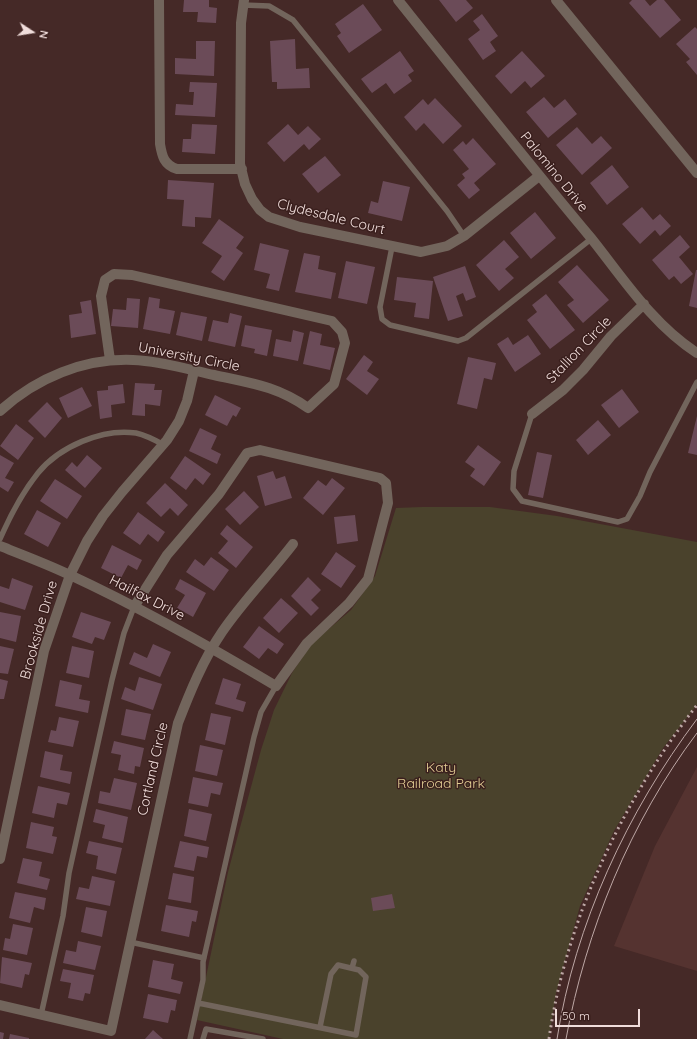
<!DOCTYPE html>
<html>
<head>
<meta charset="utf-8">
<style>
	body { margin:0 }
	#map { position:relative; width:697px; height:1039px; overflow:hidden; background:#452927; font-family:Quicksand,sans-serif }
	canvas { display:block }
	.north { position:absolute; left:12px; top:12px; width:40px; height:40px; -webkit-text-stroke:3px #3a1f1d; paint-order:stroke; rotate:102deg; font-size:11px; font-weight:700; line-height:16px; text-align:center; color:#f0dddb }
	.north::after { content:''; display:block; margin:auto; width:14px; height:18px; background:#f0dddb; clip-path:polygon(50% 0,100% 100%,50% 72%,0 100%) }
	.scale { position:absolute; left:555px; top:1009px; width:85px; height:18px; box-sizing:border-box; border:2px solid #f0dddb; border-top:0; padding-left:5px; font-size:12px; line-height:14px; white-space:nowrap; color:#f0dddb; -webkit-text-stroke:3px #3a1f1d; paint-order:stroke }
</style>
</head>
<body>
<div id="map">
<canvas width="697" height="1039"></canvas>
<div class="north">N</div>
<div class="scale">50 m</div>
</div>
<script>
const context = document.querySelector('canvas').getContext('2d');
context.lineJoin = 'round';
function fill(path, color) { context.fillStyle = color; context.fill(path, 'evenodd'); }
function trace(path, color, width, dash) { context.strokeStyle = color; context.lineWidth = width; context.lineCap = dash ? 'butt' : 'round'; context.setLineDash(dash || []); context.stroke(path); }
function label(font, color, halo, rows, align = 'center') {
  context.font = font + ' Quicksand,sans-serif'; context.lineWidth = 3; context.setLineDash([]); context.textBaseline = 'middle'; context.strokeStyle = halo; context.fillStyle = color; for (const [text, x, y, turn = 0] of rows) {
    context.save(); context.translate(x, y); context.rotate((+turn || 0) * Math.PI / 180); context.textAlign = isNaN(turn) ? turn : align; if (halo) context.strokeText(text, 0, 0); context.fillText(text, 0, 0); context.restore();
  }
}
fill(new Path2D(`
	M697,767V971L614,946L655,846Z`), '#553330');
fill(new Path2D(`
	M422,507H490L557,516L697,542V705L663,748L614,831L580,906L556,993L549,1039H283L197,1020L228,872L261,750L274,710L292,673L311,644L351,610L375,576L396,508Z`), '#4a422c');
fill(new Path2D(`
	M184,0H209V7L217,8L216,23L197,22L198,12H183Z
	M439,0H466L473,8L456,22Z
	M632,0H645L650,6L657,0H664L681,20L660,38L629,3Z
	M363,4L382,30L349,53L337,36L341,33L335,24Z
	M482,14L498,36L490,42L496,51L483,60L468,39L480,30L473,21Z
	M695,27L697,29V75L686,62L690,59L676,44Z
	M295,39L296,69L309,68L310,88L277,89V82H272L270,41Z
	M196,41H215L214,76L175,74V58L196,59Z
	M400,51L414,71L408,75L412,81L394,94L386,83L372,93L361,79Z
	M522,51L545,76L531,88L525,81L511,94L495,76Z
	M190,82L217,83L215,117L175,115L176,104L193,105L194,92H189Z
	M544,97L554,108L565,99L577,114L548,138L526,112Z
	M435,98L462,126L443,144L424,123L416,131L404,117L423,99L428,105Z
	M192,124L217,125L215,154L182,152L183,139H191Z
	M288,124L298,135L308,126L321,139L309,150L304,144L284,162L267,143Z
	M577,127L592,144L601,136L612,148L582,175L556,145Z
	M473,138L496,164L474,183L480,190L469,199L457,185L465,178L462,174L469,169L453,150L463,141L466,145Z
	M325,156L341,175L318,193L302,174Z
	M612,165L629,187L607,205L590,183Z
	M168,180L214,183L211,218L195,217V227L182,226L184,200L167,199Z
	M383,181L410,187L402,221L368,213L371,201L378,203Z
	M642,207L653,220L660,214L671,226L660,236L655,230L640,244L622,224Z
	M535,212L556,238L531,259L510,233Z
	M219,219L244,237L236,248L243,253L224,281L211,272L222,256L202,243Z
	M680,235L690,247L679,257L693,274L681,284L674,276L669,280L652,260Z
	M504,240L519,257L505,269L514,278L499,291L476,265Z
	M260,243L289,250L279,291L266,288L270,274L254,270Z
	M304,253L320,256L318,269L336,273L331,299L295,292Z
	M346,261L375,267L367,304L338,298Z
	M577,265L609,300L583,323L567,305L574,300L558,282Z
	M465,266L476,297L466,301L463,293L456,296L463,316L448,321L433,277Z
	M696,270H697V308L689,306Z
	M397,277L433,281L429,319L414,317L416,303L394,300Z
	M546,294L575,330L550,349L527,320L537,312L532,305Z
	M149,297L160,299L159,308L175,311L170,334L143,329Z
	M127,298L140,299L138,328L111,326L113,309L126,310Z
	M91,300L96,334L71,338L69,315L82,313L80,302Z
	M181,312L207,317L202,341L176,335Z
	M230,313L242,316L235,347L208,341L213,320L228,323Z
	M245,325L272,330L267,356L254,353L255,349L241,346Z
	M293,330L304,333L298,361L273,356L276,339L291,342Z
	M310,331L322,334L320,345L335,348L330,370L303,364Z
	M528,335L541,354L515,372L497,344L508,337L513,345Z
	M364,355L373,362L367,371L379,379L367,395L346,379Z
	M468,357L496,363L492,380L484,378L477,409L457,404Z
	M135,383L155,384L154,390H162L160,406L145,404V416L132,415Z
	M123,384L125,403L111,405L112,417L100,419L97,391L108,390V386Z
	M82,387L92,406L68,418L59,398Z
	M622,389L639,412L619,428L601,405Z
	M215,395L241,408L236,417L233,415L227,426L205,415Z
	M47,402L62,418L45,438L28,421Z
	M697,416V455L688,453Z
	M598,420L611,435L588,455L576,440Z
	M16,424L34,438L18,460L0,446Z
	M200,428L217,436L211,449L221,454L217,464L189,451Z
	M478,445L501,462L484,486L470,476L475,469L465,462Z
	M537,452L552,455L543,498L528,495Z
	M0,455L14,463L5,478L14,482L8,492L0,487Z
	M87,455L102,468L85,488L65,470L72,462L77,467Z
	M185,456L211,474L203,485L195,478L186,490L170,478Z
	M273,471L276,479L285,476L292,498L265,506L257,476Z
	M332,478L345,488L323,515L303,498L318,480L326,486Z
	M55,479L82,496L67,519L40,501Z
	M165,483L188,505L178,516L170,508L161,517L146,503Z
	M244,491L259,507L240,525L225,509Z
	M37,510L61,523L48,547L24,534Z
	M138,512L165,532L158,542L148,534L140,545L123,533Z
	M355,515L358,541L337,544L334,517Z
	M227,525L253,547L236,568L218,553L228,541L220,534Z
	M112,545L142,560L137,570L128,565L121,578L101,568Z
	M336,552L356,566L341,588L321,574Z
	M211,557L229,570L214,591L186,572L195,559L204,566Z
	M308,577L321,590L311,600L319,608L311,616L291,596Z
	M12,578L33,586L25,610L0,602V586L9,589Z
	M180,579L206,593L193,617L177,608L185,595L175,589Z
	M281,598L298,613L279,633L263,618Z
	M0,612L21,616L16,642L0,638Z
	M81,612L111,622L104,640L95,637L92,644L72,637Z
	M259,626L284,644L277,654L268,648L259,659L243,647Z
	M153,644L171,652L160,677L129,664L134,652L147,658Z
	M0,646L14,649L8,674L0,673Z
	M72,646L94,651L89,678L66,673Z
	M139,677L162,684L153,710L121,699L125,687L135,691Z
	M223,678L241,684L236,699L246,702L243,712L215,704Z
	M0,679L8,681L4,699H0Z
	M60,680L82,685L79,699L90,701L88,713L55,706Z
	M126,709L151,714L145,740L121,735Z
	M211,713L231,717L225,745L205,740Z
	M59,717L79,721L73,747L48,742L51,730L56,731Z
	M114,741L144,748L140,767L135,766L134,774L118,770L121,755L111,753Z
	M200,745L223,750L217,776L195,771Z
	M45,751L63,755L60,770L72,772L70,784L40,777Z
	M193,777L223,783L220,795L211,793L208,807L188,803Z
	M114,778L137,783L131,810L98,803L100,791L110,793Z
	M38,786L70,793L67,805L57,803L54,818L32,813Z
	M96,809L128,817L123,843L102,838L105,825L93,822Z
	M189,809L212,814L206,841L184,836Z
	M31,822L54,827L52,836L57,837L53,854L26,848Z
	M89,841L122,848L116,874L96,869L98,856L86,853Z
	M180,841L209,847L207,858L197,856L194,871L174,867Z
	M23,858L42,862L39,876L50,879L47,890L17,883Z
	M173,873L194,877L191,903L168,899Z
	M92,876L115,881L110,906L76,899L79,887L89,889Z
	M15,892L46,898L44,910L34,907L30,923L9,918Z
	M392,894L395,908L373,911L371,898Z
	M166,905L198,911L196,922L192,921L189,937L161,931Z
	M86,907L107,911L102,937L81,932Z
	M13,924L33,928L27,955L3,950L5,938L10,939Z
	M78,941L101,946L95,970L63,963L66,950L76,952Z
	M2,957L32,963L29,975L25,974L22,988L0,983Z
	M153,960L174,964L171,979L183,982L180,994L148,987Z
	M63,969L94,975L90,994L85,993L83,1001L68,998L71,983L60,981Z
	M148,994L177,1000L175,1011L171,1010L168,1023L143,1018Z
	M153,1030L163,1039H145Z
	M0,1032L4,1033L3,1039H0Z
	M10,1034L29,1038V1039H9Z`), '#6b4b58');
trace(new Path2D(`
	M243,5L269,6L293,20L447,211L464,236
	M392,247L380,307L382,319L390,325L458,341L466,338L591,239
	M532,414L514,471L513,489L522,501L618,522L627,519L640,496L650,472L697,382
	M0,539C10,516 22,493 38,473C59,447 102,428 136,433C145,435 155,440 164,445
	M130,942L204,958
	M352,968L354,961
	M198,1003L356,1035L366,977L359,970L338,965L331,974L320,1027
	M41,1015L63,916L69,873L112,680L124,633L134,607
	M190,1039L203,980V962L254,737L261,712L276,686
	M203,1039L206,1029L263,1039`), '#72655c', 5.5);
trace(new Path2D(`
	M159,0L160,144C162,156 164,165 177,169H242
	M244,0L241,23L240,164L245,184L252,199L260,210L269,217L300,227L421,252L447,246L464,236L539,176
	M398,0C462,80 525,159 591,238C623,278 653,325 697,353
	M556,0L697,173
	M0,411C36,378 84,358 133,360C160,361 187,369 214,375C250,383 277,386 308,408L334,384L345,343L342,332L332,321L132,275L114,274L105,280L101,296L110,360
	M532,414L563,390L583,370L611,336L644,304
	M0,546C23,555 47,564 70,575C141,608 209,646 276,686L307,643L349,603L368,579L388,503L386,483L380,478L260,450L247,453L219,494L167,555L134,607
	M0,859L44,651L70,575L87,541L103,516L122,492L167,440L179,421L187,401L194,371
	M0,1005L111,1031L178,723C190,692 203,660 222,632C243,601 270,574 293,544`), '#72655c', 10);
trace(new Path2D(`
	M557,1039C575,924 627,812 697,719
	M566,1039C586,930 630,822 697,733`), '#bea8a6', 1);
trace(new Path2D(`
	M549,1039C566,919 623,800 697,705`), '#bea8a6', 3, [2, 4]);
label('14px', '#f0dddb', '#3a1f1d', [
	["Palomino Drive",554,172,51],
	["Clydesdale Court",331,217,14],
	["Stallion Circle",579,350,-46],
	["University Circle",189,357,11],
	["Hailfax Drive",147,598,27],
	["Brookside Drive",39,630,-74],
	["Cortland Circle",153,769,-77]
]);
label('14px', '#e2cd94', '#3a1f1d', [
	["Katy",441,768],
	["Railroad Park",441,784]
]);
</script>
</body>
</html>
